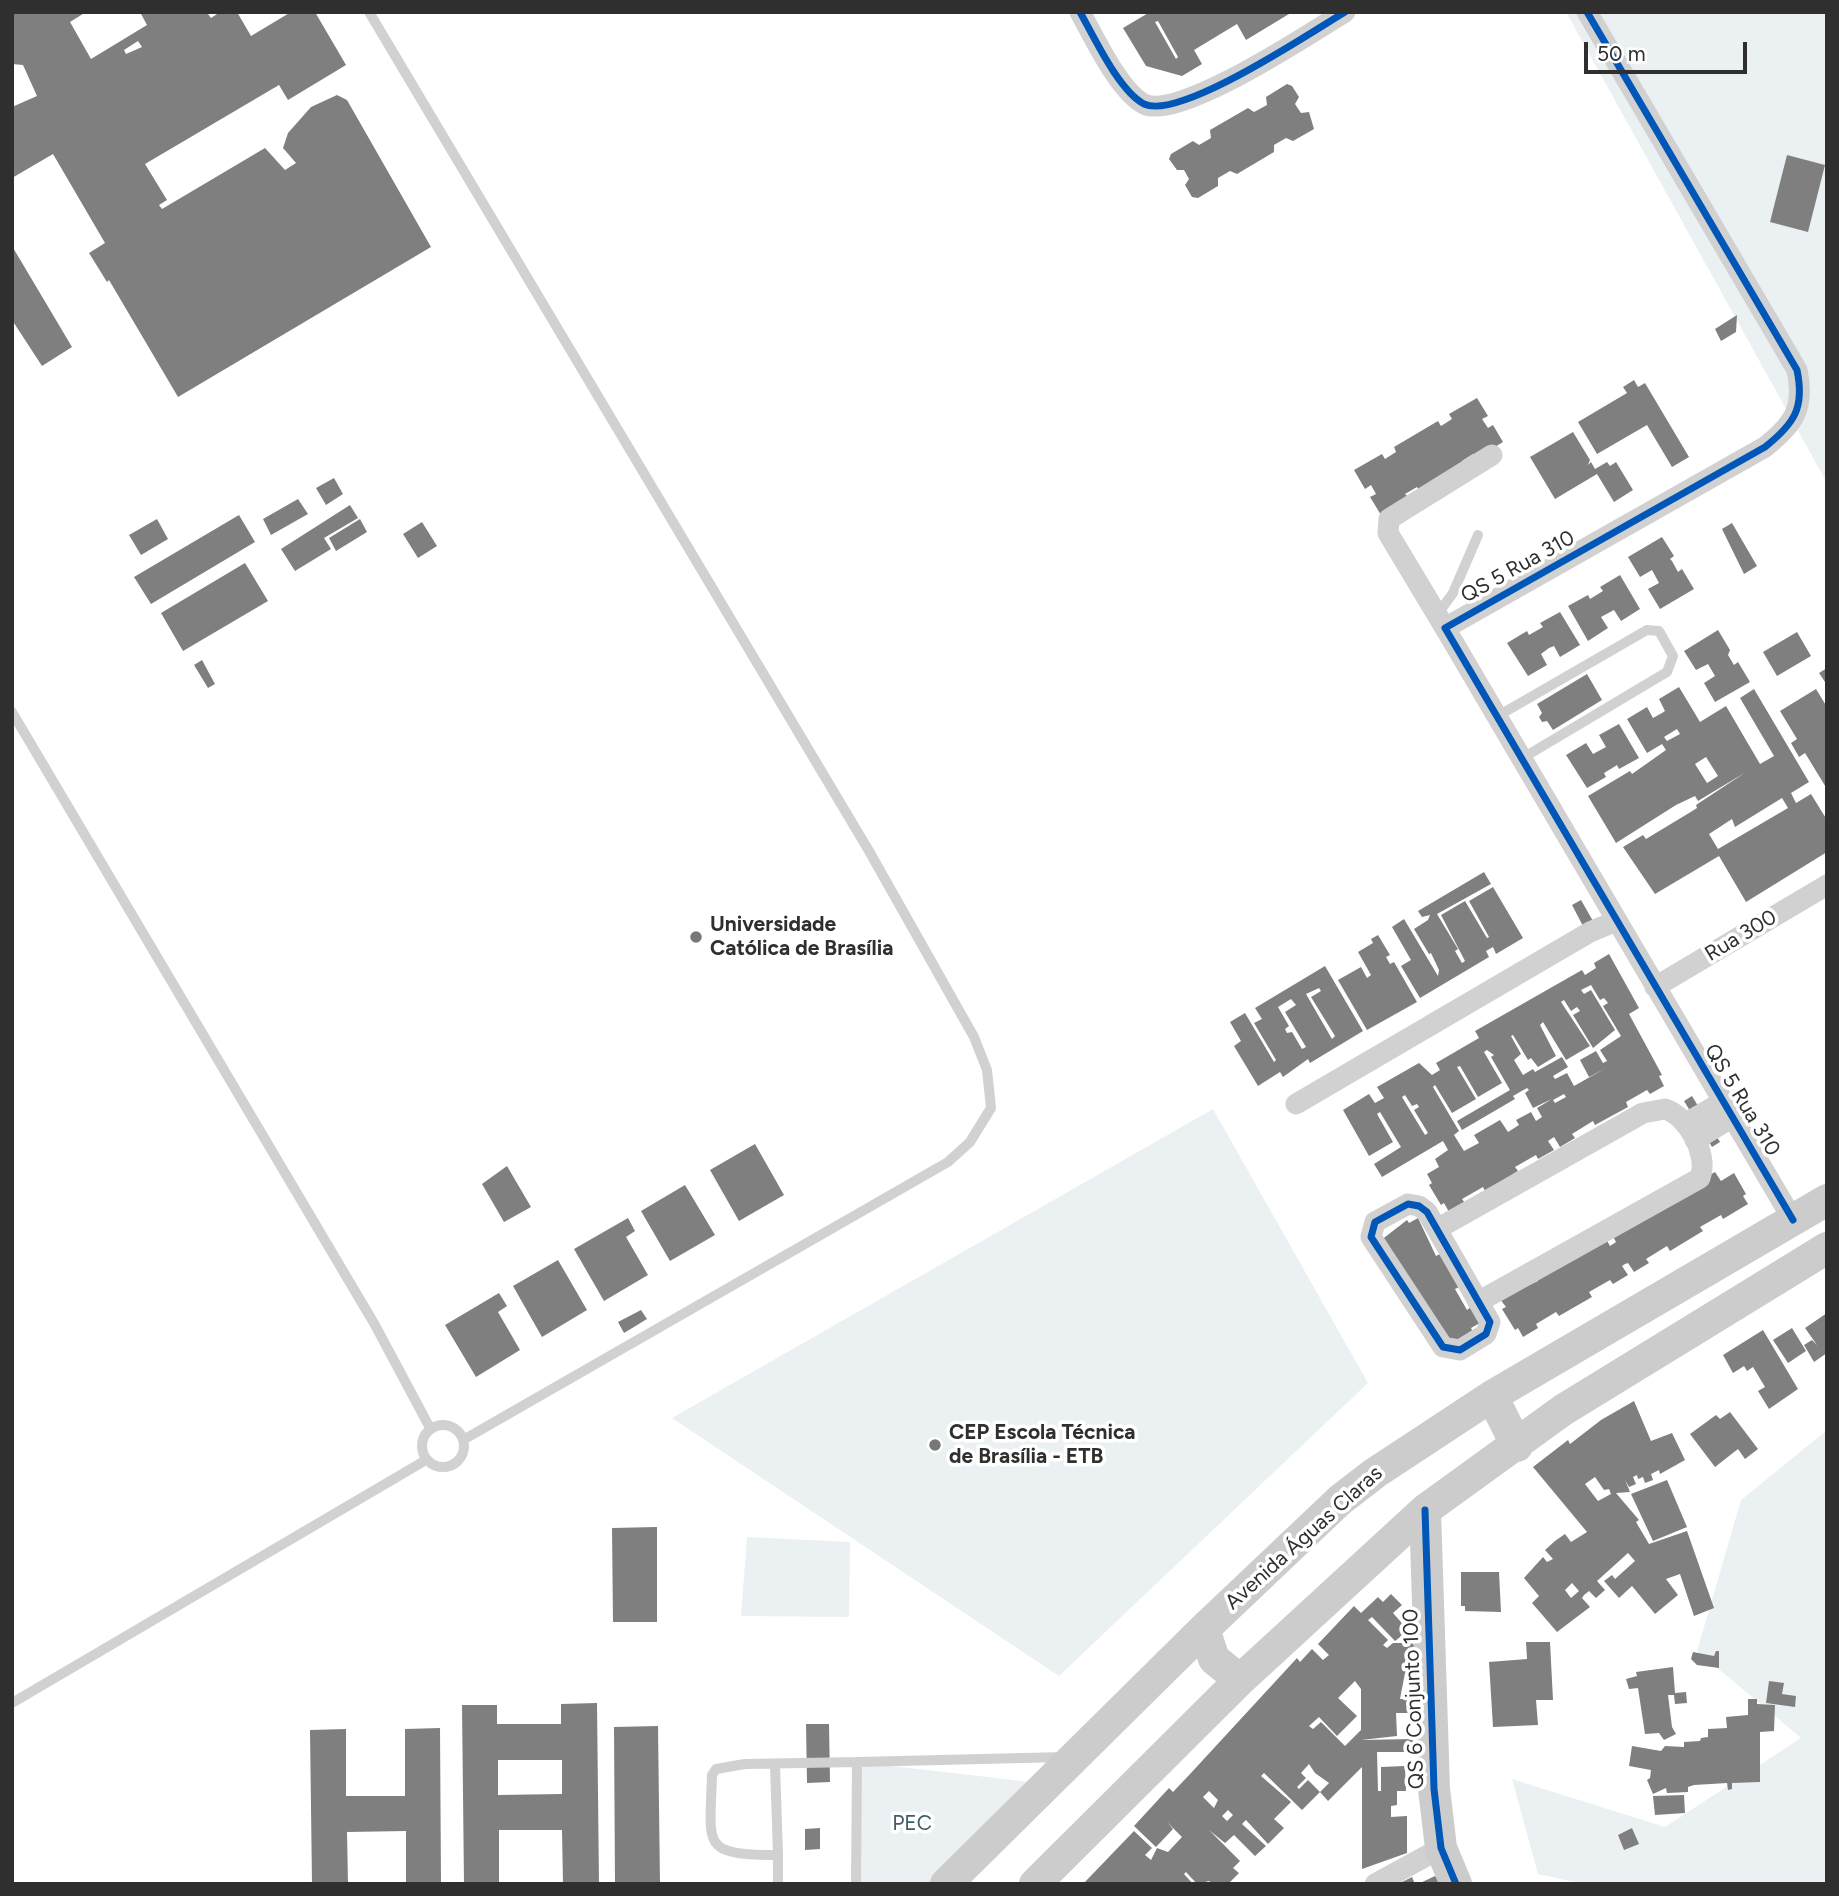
<!DOCTYPE html>
<html>
<head>
<meta charset="utf-8">
<style>
	body { margin:0 }
	#map { position:relative; width:1839px; height:1896px; overflow:hidden; background:#fff; font-family:Figtree,sans-serif }
	canvas { display:block }
	.frame { position:absolute; inset:0; border:14px solid #2f2f2f; pointer-events:none }
	.scale { position:absolute; left:1584px; top:42px; width:163px; height:32px; box-sizing:border-box; border:4px solid #2f2f2f; border-top:0; padding-left:9px; font-size:21px; line-height:24px; white-space:nowrap; color:#2f2f2f; -webkit-text-stroke:5px #fff; paint-order:stroke }
</style>
</head>
<body>
<div id="map">
<canvas width="1839" height="1896"></canvas>
<div class="frame"></div>
<div class="scale">50 m</div>
</div>
<script>
const context = document.querySelector('canvas').getContext('2d');
context.lineJoin = 'round';
function fill(path, color) { context.fillStyle = color; context.fill(path, 'evenodd'); }
function trace(path, color, width, dash) { context.strokeStyle = color; context.lineWidth = width; context.lineCap = dash ? 'butt' : 'round'; context.setLineDash(dash || []); context.stroke(path); }
function label(font, color, halo, rows, align = 'center') {
  context.font = font + ' Figtree,sans-serif'; context.lineWidth = 7; context.setLineDash([]); context.textBaseline = 'middle'; context.strokeStyle = halo; context.fillStyle = color; for (const [text, x, y, turn = 0] of rows) {
    context.save(); context.translate(x, y); context.rotate((+turn || 0) * Math.PI / 180); context.textAlign = isNaN(turn) ? turn : align; if (halo) context.strokeText(text, 0, 0); context.fillText(text, 0, 0); context.restore();
  }
}
fill(new Path2D(`
	M1566,12H1827V483Z
	M1213,1109L1368,1383L1059,1676L672,1418Z
	M1827,1430V1884H1583L1538,1874L1512,1779L1665,1827L1801,1738L1697,1651L1741,1500Z
	M747,1537L850,1542L849,1617L741,1616Z
	M857,1762L1031,1782L929,1884H856Z`), '#ebf1f2');
fill(new Path2D(`
	M12,12H86L70,22L91,59L147,25L140,12H212L208,14L211,18L220,12H237L251,36L291,12H315L346,65L288,100L279,85L145,164L167,200L159,205L162,209L265,148L285,170L296,163L283,148L288,133L311,107L337,95L347,100L431,247L178,397L109,280L107,282L89,253L105,243L53,154L12,178V107L37,96L23,65L12,64ZM138,41L142,47L126,54L124,50Z
	M1150,12H1288L1289,14L1246,40L1237,24L1194,50L1202,64L1182,76L1146,66L1123,28ZM1158,21L1178,57L1176,59L1155,22Z
	M1287,84L1292,86L1299,97L1295,104L1301,113L1309,112L1314,129L1293,141L1286,138L1274,145V152L1237,174L1230,171L1218,178V186L1198,198L1192,197L1185,185L1189,179L1184,170H1177L1169,159L1171,154L1193,141L1199,145L1211,138L1210,130L1248,108L1254,112L1267,105L1266,97Z
	M1787,155L1825,165L1808,232L1770,222Z
	M12,246L72,347L42,366L12,320Z
	M1737,315L1736,332L1721,341L1715,329Z
	M1634,380L1638,387L1645,383L1689,457L1672,467L1647,425L1597,454L1578,422L1627,393L1623,387Z
	M1477,398L1488,416L1482,419L1488,428L1493,425L1503,442L1475,459L1473,454L1462,461L1464,466L1420,492L1417,487L1405,494L1409,498L1381,515L1370,497L1376,494L1371,485L1365,489L1354,470L1382,454L1385,459L1396,452L1394,447L1438,421L1441,426L1452,419L1449,414Z
	M1573,432L1590,460L1588,465L1591,462L1595,469L1607,462L1610,466L1616,462L1633,490L1614,502L1597,474L1555,499L1530,457Z
	M334,478L343,494L326,505L316,488Z
	M298,499L308,514L271,535L263,519Z
	M350,505L358,518L324,538L331,549L295,571L281,549Z
	M239,515L255,542L151,604L134,577Z
	M157,519L168,539L141,555L129,535Z
	M360,519L367,532L336,551L329,538Z
	M422,522L437,546L418,558L403,534Z
	M1732,523L1757,566L1744,574L1722,529Z
	M1662,537L1674,556L1670,559L1672,561L1678,572L1682,569L1694,589L1660,609L1648,589L1659,583L1652,570L1640,577L1628,557Z
	M245,563L268,601L183,651L161,613Z
	M1620,575L1640,609L1621,621L1614,610L1601,617L1608,628L1588,641L1568,606L1588,595L1590,599L1603,591L1600,587Z
	M1560,612L1580,645L1560,657L1554,646L1549,648L1541,654L1547,665L1528,676L1507,643L1527,631L1529,635L1543,627L1540,623Z
	M1718,630L1730,650L1728,655L1734,665L1738,662L1750,682L1715,702L1704,683L1715,676L1708,664L1696,670L1684,651Z
	M1797,632L1811,656L1777,676L1763,652Z
	M202,660L215,684L208,688L194,665Z
	M1827,668V685L1819,673Z
	M1587,674L1602,700L1553,730L1547,721L1542,722L1539,717L1542,713L1537,704Z
	M1679,687L1700,722L1726,706L1760,764L1774,756L1740,698L1754,689L1809,782L1791,793L1796,803L1811,794L1827,820V852L1746,902L1719,856L1655,894L1623,847L1643,835L1646,839L1689,813L1697,808L1696,805L1746,772L1698,801L1695,796L1676,805L1616,843L1588,796L1630,771L1632,774L1666,750L1662,744L1647,753L1627,719L1647,707L1653,718L1662,713L1665,711L1659,699ZM1677,729L1680,734L1667,741L1664,737ZM1706,757L1718,776L1707,783L1695,764ZM1782,798L1788,808L1718,849L1709,834L1732,819L1735,827Z
	M1816,689L1827,707V789L1805,753L1799,757L1791,743L1797,739L1780,711Z
	M1619,724L1639,758L1619,769L1617,765L1614,767L1604,773L1606,777L1587,788L1566,755L1586,743L1593,754L1606,747L1599,735Z
	M1484,872L1491,884L1437,914L1458,949L1455,951L1462,963L1465,961L1441,915L1465,901L1487,938L1489,937L1469,901L1493,887L1523,938L1496,954L1493,947L1486,951L1489,957L1420,998L1401,966L1411,960L1392,927L1404,919L1438,976L1439,970L1431,953L1429,954L1414,929L1428,920L1430,915L1422,917L1418,911Z
	M1581,900L1593,921L1583,926L1572,905Z
	M1378,935L1390,955L1386,957L1390,964L1394,962L1417,1002L1367,1030L1338,980L1361,967L1367,978L1371,975L1358,952L1373,943L1371,939Z
	M1609,954L1639,1008L1629,1014L1662,1075L1659,1076L1664,1086L1650,1094L1647,1090L1626,1102L1628,1107L1595,1125L1593,1121L1572,1134L1575,1138L1560,1147L1554,1137L1548,1141L1554,1150L1538,1159L1536,1155L1515,1167L1518,1171L1485,1191L1483,1187L1462,1199L1465,1203L1449,1212L1444,1203L1441,1205L1429,1185L1432,1183L1427,1174L1439,1167L1435,1159L1448,1150L1443,1141L1382,1177L1374,1164L1401,1147L1380,1112L1377,1114L1393,1142L1369,1156L1343,1110L1369,1094L1375,1103L1384,1098L1377,1087L1419,1063L1432,1075L1440,1070L1436,1063L1479,1038L1475,1031L1582,970L1585,975L1596,968L1594,963ZM1591,985L1600,1000L1604,998L1608,1003L1603,1006L1621,1036L1600,1050L1607,1061L1603,1063L1596,1051L1580,1060L1589,1077L1606,1068L1574,1086L1567,1073L1555,1079L1553,1076L1568,1067L1562,1057L1535,1072L1533,1069L1523,1075L1514,1060L1521,1054L1511,1036L1513,1035L1528,1060L1531,1058L1538,1067L1556,1056L1540,1025L1543,1022L1566,1060L1590,1046L1561,1002L1564,1000L1571,1011L1577,1007L1580,1011L1573,1015L1593,1048L1615,1030L1591,990L1584,994L1581,990ZM1487,1050L1494,1055L1491,1057L1510,1090L1457,1121L1462,1130L1515,1099L1513,1096L1527,1088L1529,1090L1525,1093L1533,1108L1552,1099L1537,1108L1542,1117L1536,1121L1531,1112L1516,1120L1519,1125L1508,1132L1500,1120L1474,1135L1479,1143L1464,1151L1454,1135L1459,1131L1433,1087L1435,1085L1452,1113L1476,1099L1457,1067L1460,1066L1478,1097L1502,1083L1484,1052ZM1564,1094L1566,1097L1555,1103L1553,1100ZM1405,1095L1412,1106L1417,1104L1419,1107L1414,1110L1428,1133L1425,1135L1402,1097Z
	M1325,966L1363,1031L1310,1063L1308,1059L1283,1077L1280,1072L1258,1086L1234,1046L1241,1041L1230,1022L1245,1013L1274,1062L1276,1060L1254,1023L1262,1019L1255,1008ZM1319,988L1321,991L1311,997L1335,1036L1332,1039L1306,994ZM1291,999L1296,1005L1285,1012L1306,1047L1302,1049L1292,1032L1287,1033L1285,1029L1289,1026L1278,1007Z
	M1692,1096L1720,1142L1712,1147L1684,1101Z
	M755,1144L784,1195L739,1221L710,1170Z
	M507,1166L531,1207L504,1222L482,1184Z
	M1715,1172L1721,1181L1734,1173L1746,1194L1743,1196L1748,1204L1723,1219L1721,1215L1700,1227L1703,1231L1670,1251L1667,1246L1646,1259L1649,1263L1634,1272L1628,1263L1625,1264L1622,1266L1628,1275L1613,1284L1610,1280L1589,1292L1592,1297L1559,1316L1556,1312L1536,1324L1538,1328L1523,1337L1518,1328L1515,1330L1502,1309L1506,1307L1500,1299L1538,1281L1536,1277L1605,1237L1610,1246L1616,1242L1611,1233Z
	M685,1185L715,1235L670,1261L641,1211Z
	M628,1218L635,1231L626,1237L648,1275L604,1301L574,1249Z
	M1418,1218L1436,1256L1440,1254L1459,1287L1455,1289L1467,1310L1471,1307L1480,1323L1471,1328L1473,1332L1453,1343L1380,1241L1407,1220L1409,1223Z
	M558,1260L587,1310L542,1337L513,1286Z
	M499,1293L507,1306L498,1312L520,1350L476,1377L445,1325Z
	M641,1310L647,1319L624,1333L618,1322Z
	M1827,1313V1353L1814,1362L1804,1345L1812,1340L1817,1345L1805,1328Z
	M1792,1328L1806,1351L1788,1363L1773,1340Z
	M1763,1330L1798,1389L1769,1409L1758,1391L1765,1387L1753,1367L1747,1371L1744,1366L1733,1373L1723,1355Z
	M1634,1401L1651,1441L1672,1433L1685,1460L1660,1474L1659,1470L1651,1474L1653,1480L1645,1483L1643,1477L1638,1479L1637,1475L1633,1477L1636,1484L1629,1487L1625,1480L1630,1492L1616,1493L1639,1520L1636,1522L1649,1544L1687,1531L1714,1608L1694,1616L1680,1574L1666,1579L1678,1595L1655,1614L1632,1586L1619,1598L1604,1581L1612,1575L1615,1579L1635,1561L1628,1553L1597,1581L1605,1590L1596,1598L1589,1591L1584,1595L1582,1598L1590,1607L1557,1632L1532,1603L1539,1596L1524,1578L1543,1557L1547,1562L1553,1559L1545,1550L1555,1541L1565,1534L1571,1542L1587,1532L1533,1467L1568,1440L1570,1444L1601,1420ZM1595,1477L1604,1490L1609,1489L1611,1494L1598,1501L1585,1484ZM1572,1583L1579,1591L1571,1598L1565,1590Z
	M1730,1412L1758,1449L1745,1459L1738,1449L1715,1467L1690,1434L1716,1415L1720,1419Z
	M1667,1480L1687,1527L1653,1541L1631,1494Z
	M657,1527V1622H613L612,1528Z
	M1461,1572H1499L1501,1612L1465,1611V1606H1461Z
	M1391,1594L1402,1605L1393,1613L1408,1630H1412V1643L1416,1647V1660H1411V1673H1405L1400,1699H1410V1687H1417V1713H1396L1397,1736L1361,1740L1413,1739V1752H1377L1378,1791H1381V1767L1405,1766L1406,1791H1397V1805L1391,1806V1817L1407,1816V1853L1362,1869V1767L1328,1801L1320,1792L1329,1783L1315,1773L1309,1764L1301,1773L1306,1778L1297,1787L1299,1789L1308,1780L1320,1792L1302,1810L1264,1773L1261,1776L1291,1802L1274,1819L1284,1828L1268,1844L1246,1820L1242,1824L1266,1846L1255,1856L1234,1835L1225,1843L1209,1830L1240,1861L1233,1868L1239,1873L1228,1884H1212L1209,1881L1197,1884L1186,1872L1184,1874L1193,1884H1083L1134,1831L1152,1848L1145,1855L1151,1860L1157,1848L1168,1852L1182,1837L1167,1822L1173,1829L1156,1847L1134,1826L1169,1788L1173,1792L1191,1773L1297,1658L1300,1662L1312,1649L1323,1660L1329,1655L1318,1644L1354,1606L1361,1613L1378,1597L1383,1602ZM1372,1617L1395,1641L1404,1634L1405,1643H1393L1387,1648L1383,1645L1388,1640L1368,1620ZM1355,1681L1361,1689V1730L1345,1746L1321,1722L1313,1729L1309,1726L1319,1717L1337,1736L1357,1716L1338,1698ZM1209,1791L1218,1800L1214,1808L1203,1797ZM1228,1810L1233,1815L1227,1821L1222,1816Z
	M1526,1642H1550L1553,1700H1536L1538,1725L1493,1727L1489,1662L1527,1659Z
	M1716,1651H1719V1668L1697,1665L1691,1659L1693,1652L1714,1656Z
	M1673,1667L1675,1693L1686,1692L1687,1703L1675,1704L1674,1695H1668L1672,1727L1676,1734L1664,1740L1659,1733L1645,1734L1638,1688L1629,1689L1626,1679L1637,1676L1636,1672Z
	M1769,1681L1784,1683L1782,1694L1796,1696L1795,1707L1766,1703Z
	M1748,1699H1757V1704L1775,1705L1774,1731L1760,1732V1782L1732,1783V1789L1728,1790L1727,1783L1694,1785L1688,1787V1792L1667,1793L1666,1788L1653,1794L1647,1780L1650,1778L1651,1770L1629,1766L1632,1746L1661,1751L1665,1746L1684,1747V1742L1700,1741L1701,1738L1708,1737V1729L1727,1728L1726,1717L1748,1715Z
	M597,1703L599,1884H563L562,1830H499V1884H464L462,1705H497V1724H561V1704ZM498,1760H562V1794L498,1795Z
	M806,1724H829L830,1782L807,1783Z
	M658,1726L660,1884H615L614,1727Z
	M440,1728L441,1884H406V1831L347,1832L348,1884H312L310,1730L346,1729V1796H405V1729Z
	M1684,1795L1685,1813L1655,1815L1653,1796Z
	M820,1828V1849L805,1850V1829Z
	M1632,1828L1639,1844L1624,1850L1618,1835Z
	M1435,1876L1443,1884H1418Z
	M1412,1877L1415,1884H1398Z`), '#7f7f7f');
trace(new Path2D(`
	M369,12L869,851L974,1037L987,1070L991,1108L970,1142L948,1162L463,1440
	M1437,615L1453,593L1478,535
	M12,712L375,1325L430,1428
	M1496,717L1647,630L1659,631L1673,656L1667,672L1521,759
	M422 1446a21 21 0 1 1 42 0a21 21 0 1 1-42 0Z
	M12,1703L426,1460
	M775,1765L778,1855C700,1855 710,1846 712,1775L716,1769L745,1764L857,1762
	M778,1855V1884
	M856,1884L857,1762L1065,1757`), '#d1d1d1', 10);
trace(new Path2D(`
	M1080,12C1094,37 1119,91 1144,104C1179,121 1310,33 1345,12
	M1587,12L1797,370C1805,408 1794,424 1765,447L1445,628L1793,1220
	M1445,628L1388,533L1389,519L1492,455
	M1655,987L1827,885
	M1296,1104L1590,932L1616,921
	M1686,1123L1722,1102
	M1695,1140L1731,1118
	M1408,1204L1419,1206L1427,1212L1490,1322L1486,1334L1460,1350L1443,1347L1371,1237L1375,1222Z
	M1437,1229L1643,1113L1665,1109C1688,1116 1709,1155 1700,1178L1478,1302
	M1375,1884L1441,1848`), '#d1d1d1', 21);
trace(new Path2D(`
	M1492,1396L1517,1446
	M1425,1510L1434,1789L1441,1848L1456,1884
	M1204,1629L1214,1659L1240,1680
	M946,1884L1204,1629L1340,1500L1375,1473L1492,1396L1827,1200
	M1035,1884L1240,1680L1425,1510L1563,1410L1827,1248`), '#ccc', 32);
trace(new Path2D(`
	M1080,12C1094,37 1119,91 1144,104C1179,121 1310,33 1345,12
	M1587,12L1797,370C1805,408 1794,424 1765,447L1445,628L1793,1220
	M1408,1204L1419,1206L1427,1212L1490,1322L1486,1334L1460,1350L1443,1347L1371,1237L1375,1222Z
	M1425,1510L1434,1789L1441,1848L1456,1884`), '#0057b8', 7);
for (const [x, y, r, color] of [
	[696,937,7,"#787878"],
	[935,1445,7,"#787878"]
]) { const dot = new Path2D(); dot.arc(x, y, r, 0, 2 * Math.PI); context.fillStyle = color; context.fill(dot); trace(dot, '#fff', 2.5); }
label('21px', '#2f2f2f', '#fff', [
	["QS 5 Rua 310",1518,567,-29],
	["Rua 300",1741,936,-31],
	["QS 5 Rua 310",1742,1100,59],
	["Avenida Águas Claras",1304,1538,-42],
	["QS 6 Conjunto 100",1414,1699,-92]
]);
label('bold 21px', '#2f2f2f', '#fff', [
	["Universidade",710,925],
	["Católica de Brasília",710,949],
	["CEP Escola Técnica",949,1433],
	["de Brasília - ETB",949,1457]
], 'left');
label('21px', '#3d5f69', '#fff', [
	["PEC",912,1824]
]);
</script>
</body>
</html>
